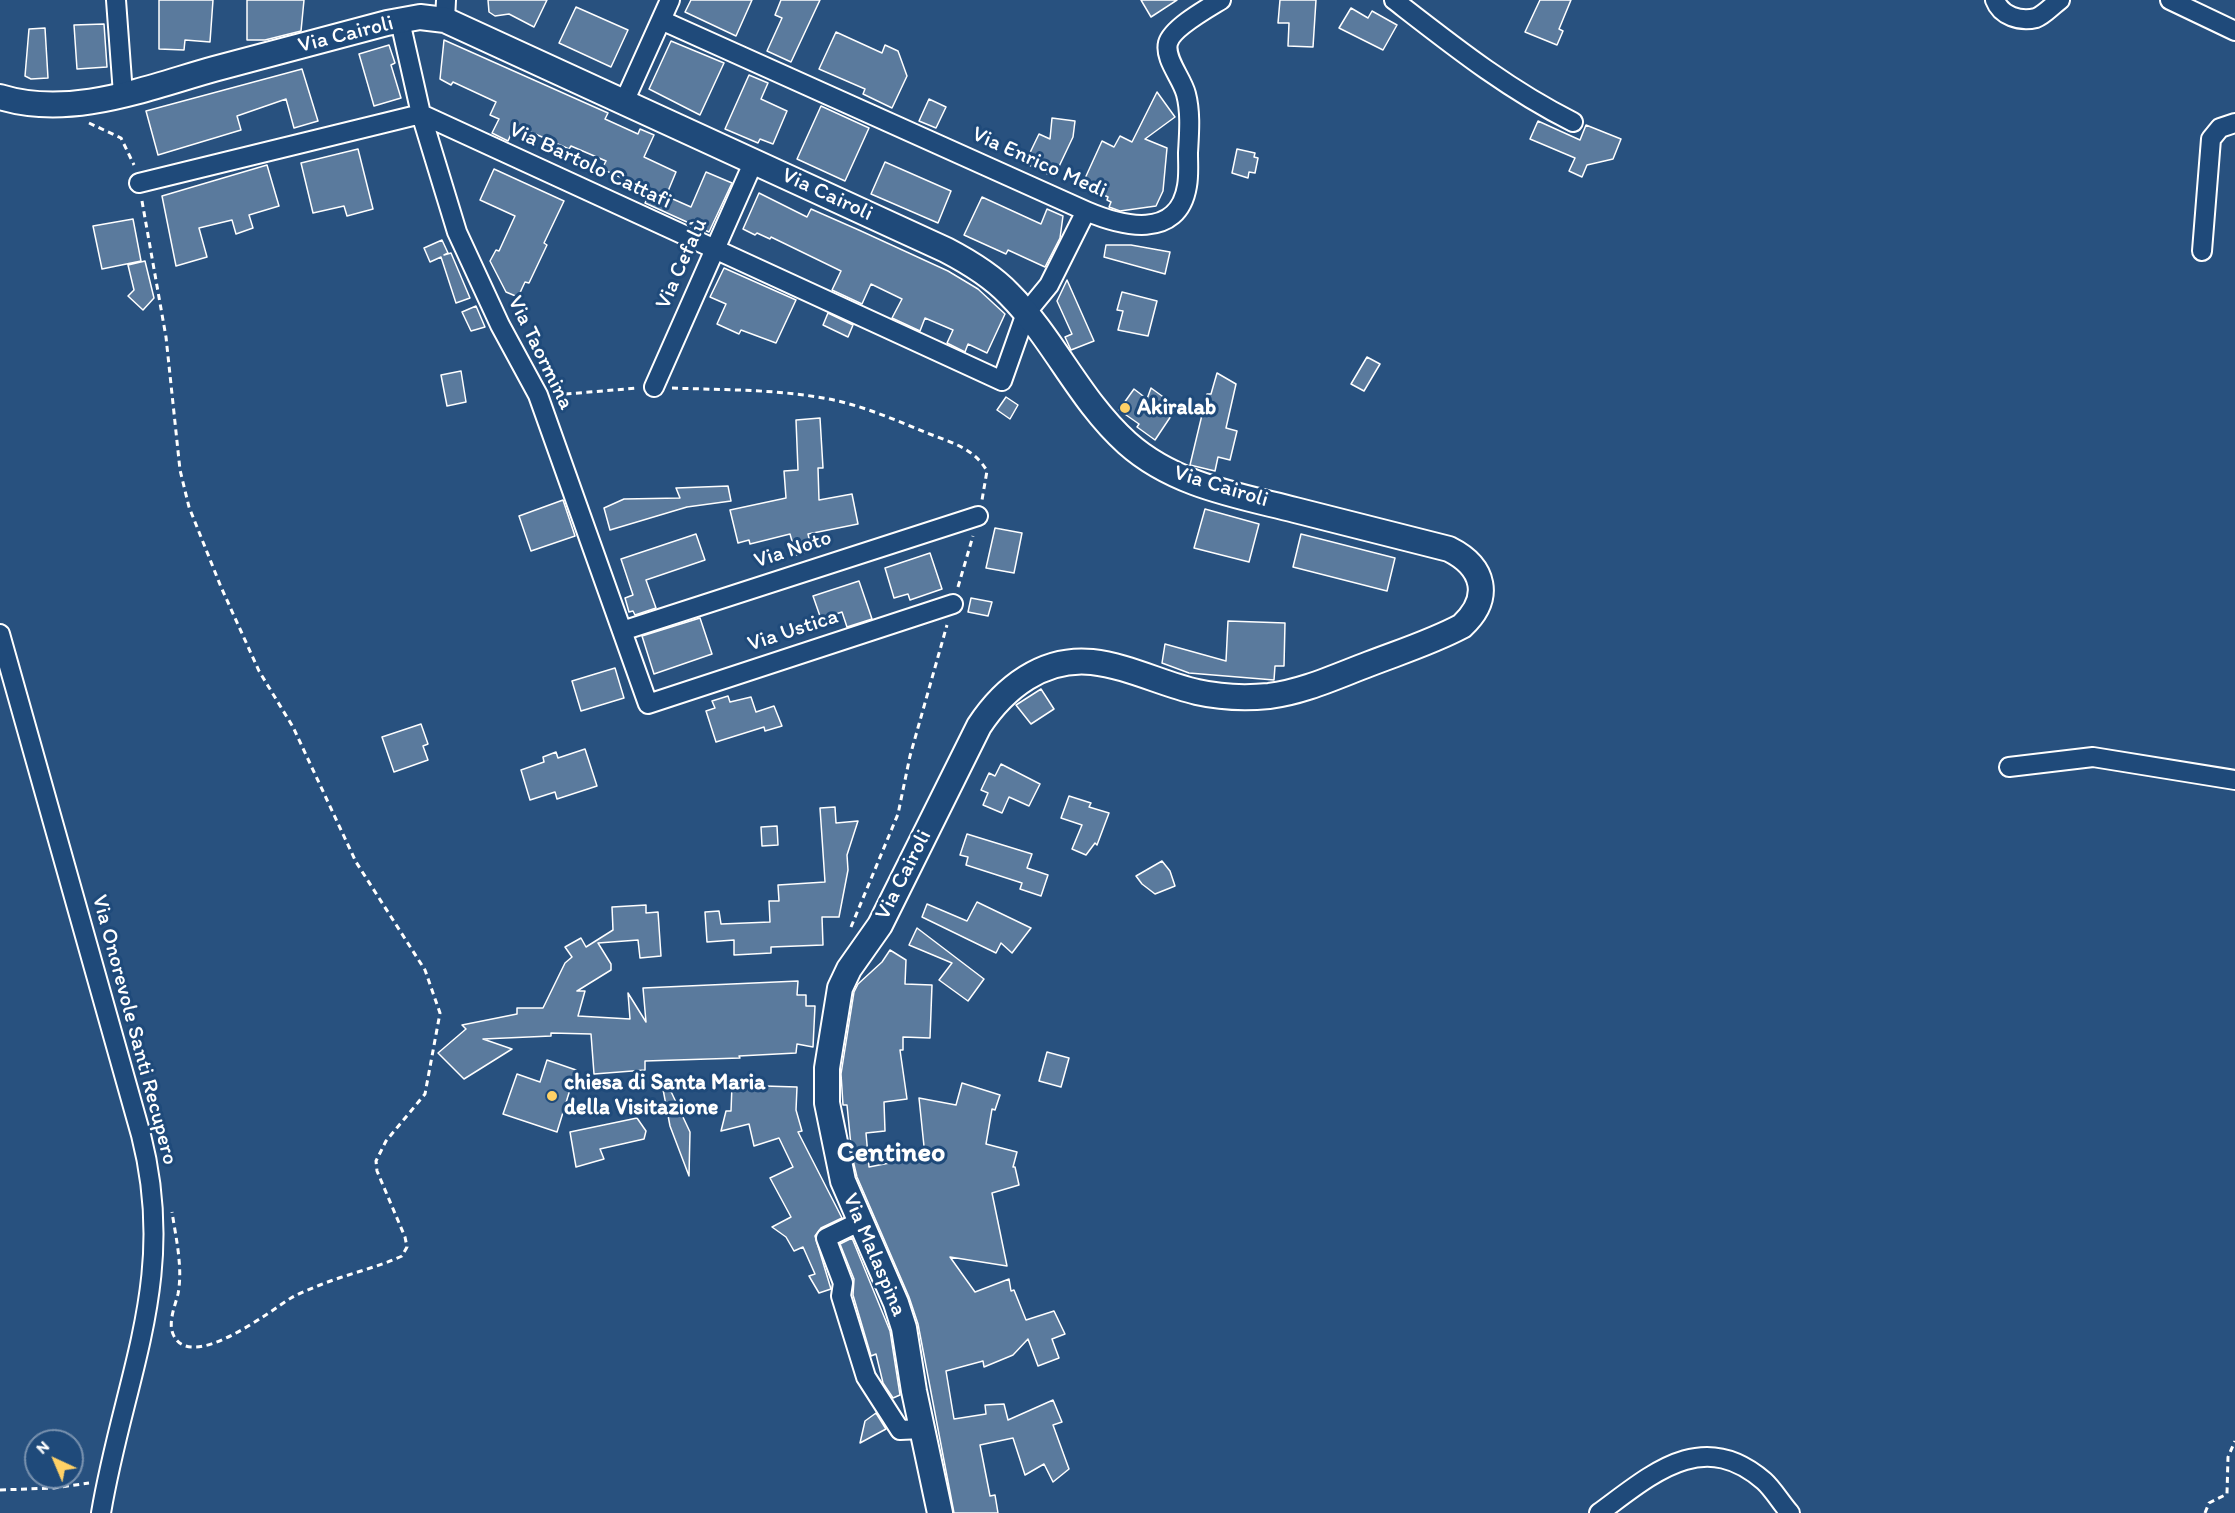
<!DOCTYPE html>
<html>
<head>
<meta charset="utf-8">
<style>
	body { margin:0 }
	#map { position:relative; width:2235px; height:1513px; overflow:hidden; background:#28517f; font-family:Itim,sans-serif }
	canvas { display:block }
	.north { position:absolute; left:24px; top:1429px; width:60px; height:60px; box-sizing:border-box; background:#1f4a7a; border:2px solid #7992af; border-radius:50%; rotate:316deg; font-size:16px; font-weight:700; line-height:24px; text-align:center; color:#fff }
	.north::after { content:''; display:block; margin:auto; width:21px; height:27px; background:#ffd166; clip-path:polygon(50% 0,100% 100%,50% 72%,0 100%) }
</style>
</head>
<body>
<div id="map">
<canvas width="2235" height="1513"></canvas>
<div class="north">N</div>
</div>
<script>
const context = document.querySelector('canvas').getContext('2d');
context.lineJoin = 'round';
function fill(path, color) { context.fillStyle = color; context.fill(path, 'evenodd'); }
function trace(path, color, width, dash) { context.strokeStyle = color; context.lineWidth = width; context.lineCap = dash ? 'butt' : 'round'; context.setLineDash(dash || []); context.stroke(path); }
function label(font, color, halo, rows, align = 'center') {
  context.font = font + ' Itim,sans-serif'; context.lineWidth = 6; context.setLineDash([]); context.textBaseline = 'middle'; context.strokeStyle = halo; context.fillStyle = color; for (const [text, x, y, turn = 0] of rows) {
    context.save(); context.translate(x, y); context.rotate((+turn || 0) * Math.PI / 180); context.textAlign = isNaN(turn) ? turn : align; if (halo) context.strokeText(text, 0, 0); context.fillText(text, 0, 0); context.restore();
  }
}
const building = new Path2D(`
	M159,0H213L210,42L185,40L184,50L159,49Z
	M247,0H304L301,31L265,40H247Z
	M488,0H547L534,27L509,14L495,16L489,12Z
	M691,0H752L736,36L685,12Z
	M781,0H820L791,62L767,51L782,18L775,15Z
	M1141,0H1177L1151,17Z
	M1280,0H1316L1313,47L1288,46L1289,23H1278Z
	M1540,0H1571L1559,29L1563,31L1557,45L1525,32Z
	M576,7L628,30L611,67L559,43Z
	M1351,8L1368,18L1372,11L1397,25L1383,50L1339,28Z
	M104,24L107,67L77,69L74,25Z
	M45,28L48,78L31,79L25,76L29,29Z
	M836,32L882,53L885,45L898,51L907,76L892,108L863,94L865,89L819,69Z
	M444,40L608,113L605,119L638,134L640,129L654,135L644,157L676,172L666,196L691,207L706,172L732,183L709,232L645,203L651,191L602,169L606,161L571,146L569,149L515,125L508,141L492,133L499,119L490,115L496,102L453,82L451,85L440,79Z
	M671,41L724,63L700,115L649,89Z
	M389,45L395,63L391,65L401,98L374,106L359,54Z
	M302,69L318,121L294,128L286,99L237,116L241,130L158,155L146,111Z
	M749,75L768,83L761,99L787,111L773,144L760,139L758,143L725,129Z
	M1157,92L1175,117L1145,139L1167,148L1163,191L1156,206L1120,211L1109,207L1111,202L1107,200L1108,197L1082,185L1102,141L1114,147L1120,136L1132,142Z
	M929,99L946,107L936,128L919,121Z
	M821,106L869,128L845,181L797,159Z
	M1052,118L1075,121L1073,137L1054,177L1025,163L1039,134L1050,139Z
	M1538,121L1580,140L1586,125L1621,139L1613,159L1587,165L1582,177L1569,171L1575,158L1530,139Z
	M358,149L373,209L347,216L344,206L313,213L301,163Z
	M1237,149L1255,153L1254,157L1258,158L1255,173L1249,172L1248,178L1232,173Z
	M885,162L951,191L938,223L871,194Z
	M267,165L279,206L249,215L253,228L236,234L232,220L199,228L207,257L176,266L162,196Z
	M494,169L564,201L544,243L547,245L529,283L525,282L518,297L506,292L490,261L496,250L499,251L515,216L480,200Z
	M759,193L807,217L811,209L861,231L948,271L978,289L1005,314L987,353L968,344L965,352L947,343L953,330L925,318L920,331L892,318L902,299L871,284L862,304L832,290L841,271L771,237L770,239L757,233L755,235L743,229Z
	M982,197L1041,224L1047,209L1063,216L1060,238L1045,267L1008,250L1006,254L964,235Z
	M133,219L141,261L102,269L93,226Z
	M442,240L448,253L444,255L451,253L470,298L456,303L441,257L430,262L424,248Z
	M1106,245H1131L1170,252L1165,274L1104,257Z
	M145,261L154,298L143,310L128,296L134,290L128,265Z
	M724,268L796,300L776,343L741,330L739,334L717,324L726,304L710,297Z
	M1067,280L1094,341L1071,350L1065,337L1072,334L1057,301Z
	M1122,292L1157,301L1148,336L1118,330L1123,311L1117,310Z
	M476,306L485,327L471,331L462,312Z
	M828,313L853,325L848,337L823,325Z
	M1367,357L1380,364L1364,391L1351,384Z
	M461,371L466,402L447,406L441,375Z
	M1217,373L1236,384L1226,428L1237,431L1230,460L1218,457L1215,471L1190,465L1207,394H1211Z
	M1151,388L1177,407L1155,440L1137,427L1139,424L1119,410L1134,389L1147,399Z
	M1006,397L1018,405L1010,419L997,410Z
	M820,418L823,468H818L819,500L852,494L858,524L808,534L812,550L796,555L790,534L750,544L749,540L738,543L730,510L786,498L784,471L798,470L796,420Z
	M728,486L731,501L687,507L610,530L604,508L624,499L680,498L676,488Z
	M563,500L575,536L531,551L519,516Z
	M1205,509L1259,524L1249,562L1194,548Z
	M995,528L1022,533L1014,573L986,568Z
	M696,534L705,560L646,580L656,608L635,615L633,611L629,612L625,598L633,595L621,559Z
	M1301,534L1395,558L1387,591L1293,567Z
	M930,553L942,589L910,600L908,594L894,598L885,568Z
	M859,581L872,619L847,627L842,612L821,619L813,596Z
	M971,598L992,602L988,616L968,612Z
	M700,618L712,654L654,674L642,636Z
	M1228,621L1285,623L1284,666H1275L1274,680L1189,673L1162,663L1165,644L1226,661Z
	M615,668L624,698L581,711L572,681Z
	M1041,689L1054,709L1031,724L1016,705Z
	M728,696L730,702L751,697L756,712L774,706L782,726L765,731L764,727L716,742L706,711L715,708L712,701Z
	M421,724L428,744L423,746L428,760L394,772L382,737Z
	M585,749L597,786L557,799L555,792L530,800L521,770L544,762L543,757L556,752L558,758Z
	M1001,764L1040,784L1029,806L1009,797L1002,813L983,805L988,793L981,790L989,773L995,776Z
	M1069,796L1091,803L1089,807L1109,813L1097,845L1095,843L1086,855L1072,849L1082,825L1061,818Z
	M835,807L836,823L858,821L847,855L848,870L839,917H822L823,945L771,947V953L734,955V940L707,942L705,912L719,911L721,924L770,922L769,901H779L778,885L825,882L820,808Z
	M777,826L778,845L762,846L761,827Z
	M967,834L1032,854L1027,868L1048,875L1041,896L1020,889L1022,883L966,865L968,857L960,855Z
	M1162,861L1170,871L1175,886L1155,894L1142,884L1136,876Z
	M977,902L1031,928L1012,953L1001,943L996,953L922,917L927,904L967,921Z
	M646,905V913L658,912L661,956L640,958L638,940L598,943L611,964V970L577,991H585L578,1016L630,1019L628,993L646,1022L643,988L798,981L797,995H806V1006H815L813,1047L797,1044L796,1053L739,1056L740,1058L645,1061V1070L594,1074L591,1034L551,1033V1036L483,1039L512,1049L464,1079L438,1053L466,1029L462,1025L517,1014V1008H543L565,963L572,957L565,947L581,938L586,947L613,930L612,907Z
	M917,928L984,979L968,1001L939,980L952,963L909,945Z
	M890,950L906,960L905,984L932,985L930,1038L903,1037V1050H900L907,1099L884,1102L885,1131L866,1133L869,1167L925,1156L919,1098L956,1105L962,1083L1000,1095L995,1110L992,1109L986,1144L1017,1152L1013,1167H1015L1019,1185L992,1193L1007,1266L950,1257L975,1292L1009,1279L1011,1291L1014,1290L1026,1320L1054,1311L1065,1334L1052,1339L1059,1358L1038,1366L1028,1339L1013,1355L984,1367L983,1361L946,1371L954,1419L986,1414L985,1405L1004,1404L1008,1420L1053,1400L1062,1422L1053,1425L1069,1469L1053,1482L1044,1464L1025,1475L1013,1438L980,1445L990,1496L995,1495L998,1513H954L918,1324L909,1297L857,1177L852,1156L847,1105H843L841,1074L854,992L858,984L882,962Z
	M1047,1052L1069,1058L1061,1087L1039,1081Z
	M547,1060L576,1070L557,1132L503,1114L517,1074L540,1082Z
	M667,1083L690,1132L689,1176L670,1126L662,1084Z
	M732,1085L797,1087L796,1110L802,1131L798,1132L842,1218L821,1228L815,1236L831,1289L819,1293L809,1276L815,1274L803,1247L794,1251L786,1237L772,1227L791,1217L770,1178L793,1167L779,1138L754,1146L749,1124L721,1131L726,1111H731Z
	M637,1118L646,1131L644,1139L600,1149L604,1159L576,1167L570,1132Z
	M852,1238L890,1331L900,1395L893,1398L883,1383L876,1354L871,1356L853,1295L854,1279L840,1244Z
	M876,1413L886,1429L860,1443L865,1421Z`);
fill(building, '#5a7a9d');
trace(building, '#fff', 1.5);
const street = new Path2D(`
	M116,0L123,94
	M1394,0C1452,45 1507,89 1573,122
	M1995,0C2001,16 2020,22 2036,18C2044,15 2053,5 2060,0
	M2170,0L2235,31
	M445,20L446,0
	M661,20L1086,211C1121,226 1178,241 1187,186C1189,175 1188,164 1188,153C1189,134 1191,113 1186,94C1182,78 1164,59 1168,43C1172,28 1208,8 1221,0
	M400,21L421,114L457,232L500,325L538,395L648,704L953,604
	M624,102L670,0
	M139,183L421,114L1002,381L1026,313L1049,285L1086,211
	M2202,251L2211,139L2220,128L2235,123
	M654,387L754,161
	M622,631L978,516
	M0,634L141,1135C178,1279 124,1376 101,1513
	M2009,767L2093,757L2235,780
	M859,1222L826,1238L843,1283L841,1296L866,1377L900,1430L922,1429
	M1599,1513C1651,1475 1702,1427 1764,1481C1773,1489 1781,1503 1790,1513`);
const secondary = new Path2D(`
	M0,97C71,119 146,88 214,69C272,54 329,38 387,23L420,17L445,20L946,250C969,262 991,275 1009,294C1054,339 1079,400 1127,443C1174,485 1236,495 1295,510C1346,523 1398,536 1449,549C1485,567 1492,598 1462,626C1432,642 1400,652 1369,664C1337,676 1303,692 1269,696C1247,698 1219,697 1197,692C1162,684 1128,666 1092,662C1043,657 1004,688 979,726L880,925L849,969L840,988L827,1068V1103L843,1181L896,1303L904,1328L914,1391L940,1513`);
trace(street, '#fff', 22);
trace(secondary, '#fff', 28);
trace(new Path2D(`
	M89,123L121,138L134,165
	M142,201L166,337L180,470L189,507L221,587L259,671L293,727L356,862L425,970L440,1013L425,1094L386,1141L376,1161L377,1171L405,1237L407,1247L402,1256C376,1268 347,1274 320,1285C310,1289 300,1293 291,1298C270,1311 190,1374 173,1334C168,1322 175,1306 178,1294C183,1268 176,1238 172,1212
	M672,388C722,390 773,389 823,398C859,404 893,419 927,433C950,442 974,448 987,471L982,500
	M555,395L638,388
	M958,587L973,536
	M851,927L898,814L910,756L947,625
	M0,1490L54,1488L89,1483
	M2205,1513L2209,1503L2227,1494L2228,1457L2235,1441`), '#fff', 3, [6, 4.5]);
trace(street, '#1f4a7a', 18);
trace(secondary, '#1f4a7a', 24);
for (const [x, y, r, color] of [
	[1125,408,6,"#ffd166"],
	[552,1096,6,"#ffd166"]
]) { const dot = new Path2D(); dot.arc(x, y, r, 0, 2 * Math.PI); context.fillStyle = color; context.fill(dot); trace(dot, '#1f4a7a', 2); }
label('22px', '#fff', '#1f4a7a', [
	["Via Cairoli",346,35,-14],
	["Via Enrico Medi",1039,163,24],
	["Via Bartolo Cattafi",590,166,25],
	["Via Cairoli",827,195,25],
	["Via Cefalù",682,264,-66],
	["Via Taormina",540,353,64],
	["Via Cairoli",1221,487,17],
	["Via Noto",793,550,-18],
	["Via Ustica",793,631,-18],
	["Via Cairoli",904,875,-63],
	["Via Onorevole Santi Recupero",134,1030,75],
	["Via Malaspina",874,1255,67]
]);
label('bold 22px', '#fff', '#1f4a7a', [
	["Akiralab",1137,408],
	["chiesa di Santa Maria",564,1083],
	["della Visitazione",564,1108]
], 'left');
label('bold 28px', '#fff', '#1f4a7a', [
	["Centineo",891,1154]
]);
</script>
</body>
</html>
